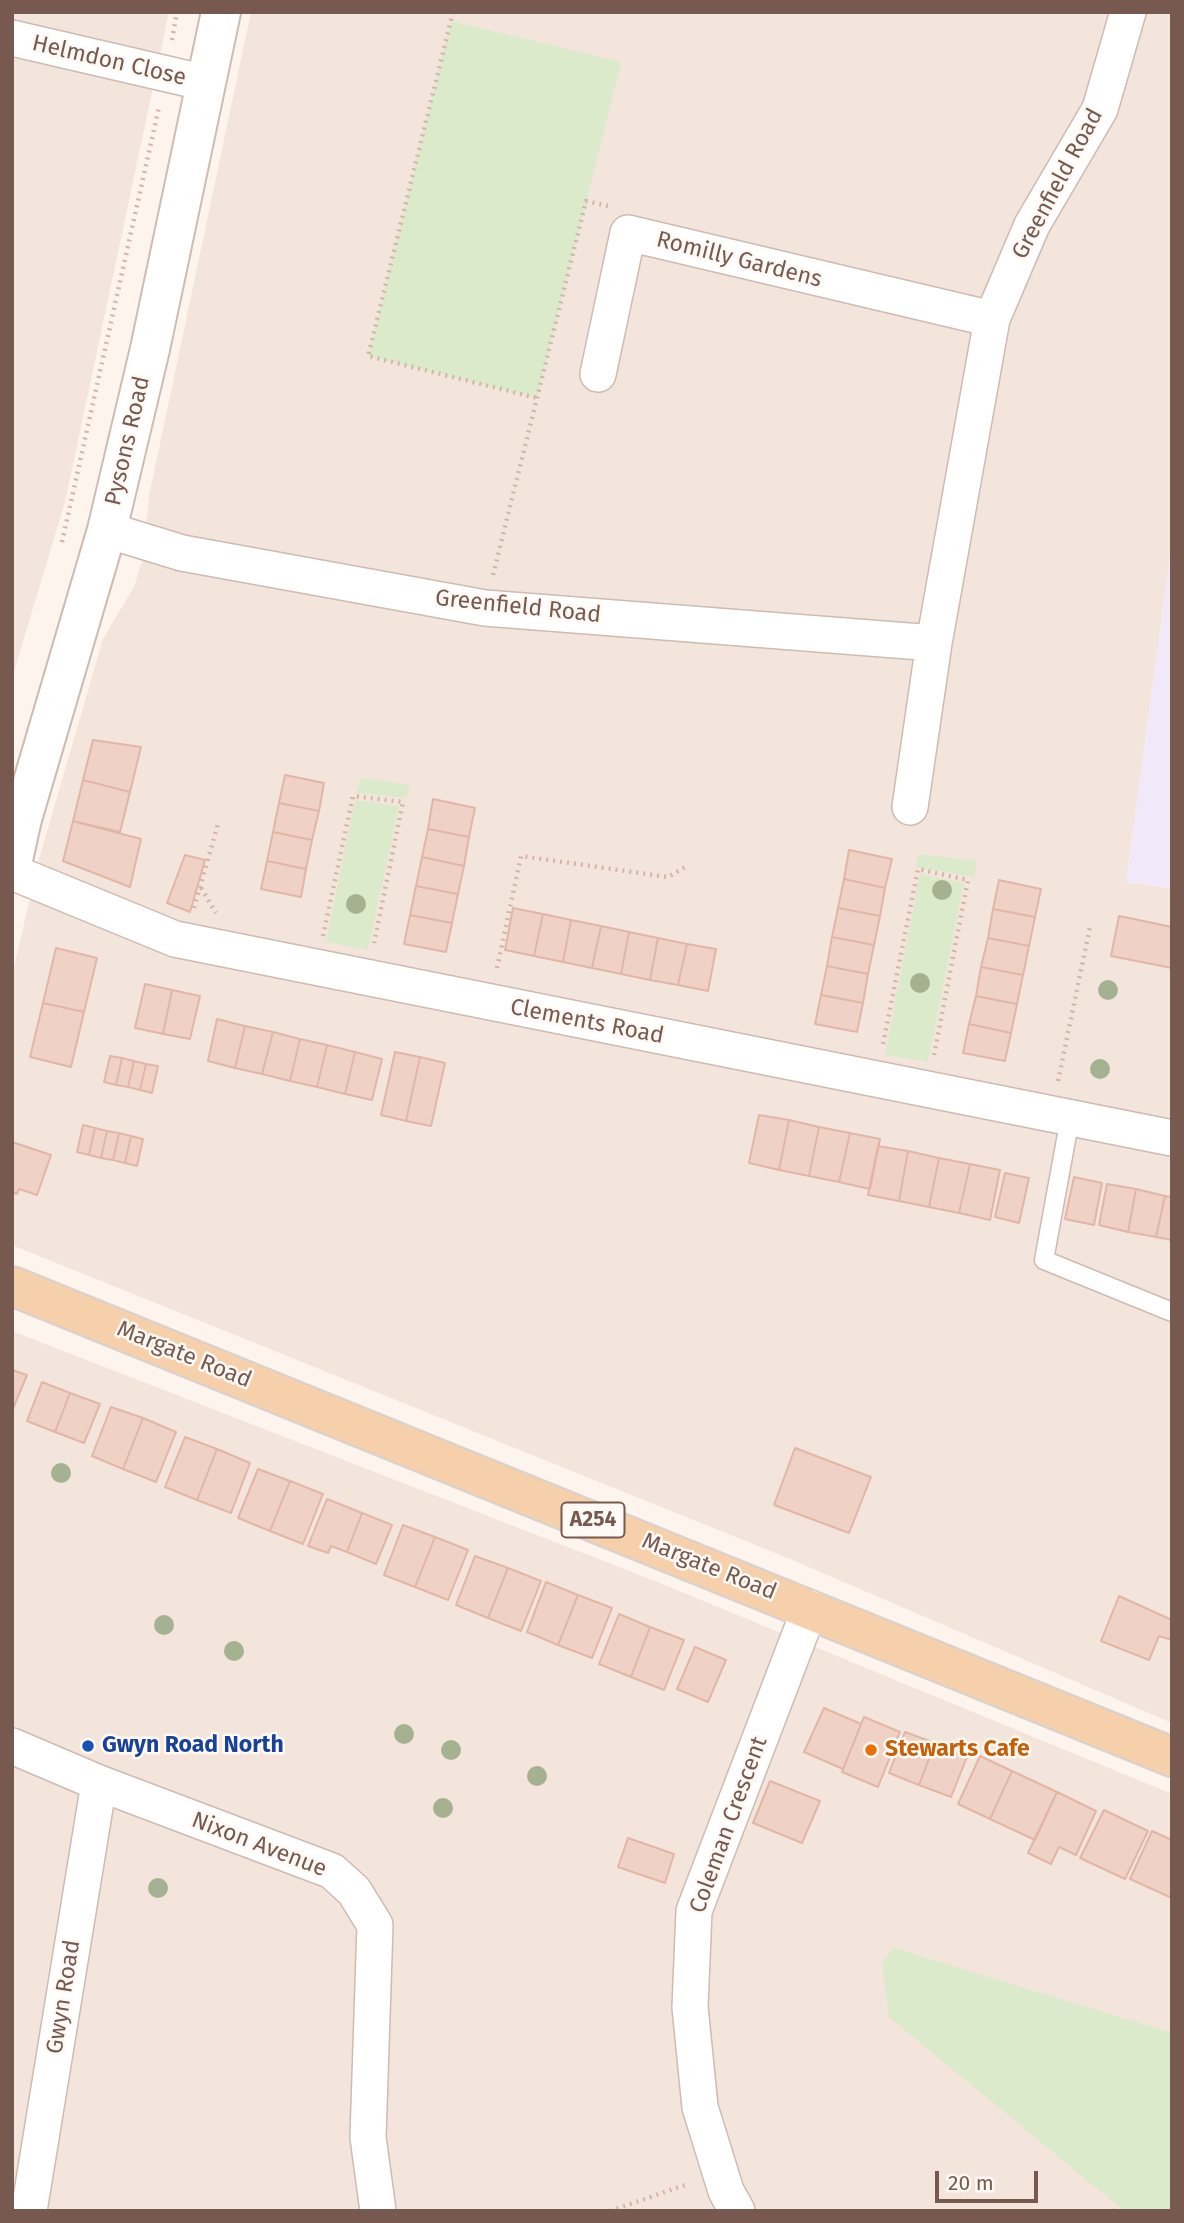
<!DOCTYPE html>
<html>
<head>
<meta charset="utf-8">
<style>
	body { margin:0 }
	#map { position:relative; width:1184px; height:2223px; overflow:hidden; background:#fcf4ed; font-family:"Fira Sans",sans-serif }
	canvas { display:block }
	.frame { position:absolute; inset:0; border:14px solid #775950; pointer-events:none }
	.scale { position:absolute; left:935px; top:2171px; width:103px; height:32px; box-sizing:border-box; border:4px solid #775950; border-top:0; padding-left:9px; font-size:21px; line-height:24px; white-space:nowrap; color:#775950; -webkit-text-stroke:5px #fef9f4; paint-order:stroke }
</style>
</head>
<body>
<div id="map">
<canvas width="1184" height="2223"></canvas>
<div class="frame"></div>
<div class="scale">20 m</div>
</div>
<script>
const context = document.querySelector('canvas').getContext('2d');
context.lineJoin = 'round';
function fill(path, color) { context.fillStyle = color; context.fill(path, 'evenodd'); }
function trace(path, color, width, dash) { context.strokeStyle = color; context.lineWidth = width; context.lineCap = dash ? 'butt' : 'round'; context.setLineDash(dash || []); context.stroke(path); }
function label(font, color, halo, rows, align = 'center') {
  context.font = font + ' "Fira Sans",sans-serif'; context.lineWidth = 5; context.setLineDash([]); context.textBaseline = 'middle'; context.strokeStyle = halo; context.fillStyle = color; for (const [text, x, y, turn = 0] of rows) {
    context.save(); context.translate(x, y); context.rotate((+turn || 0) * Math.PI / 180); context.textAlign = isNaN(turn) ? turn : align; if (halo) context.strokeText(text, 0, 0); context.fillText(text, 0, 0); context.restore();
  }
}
fill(new Path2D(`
	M12,12H169L65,502L12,678Z
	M251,12H1172V542L1126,882L1172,888V1723L790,1559L12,1245V976L39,859L103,639L134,587L143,558L149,496Z
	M12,1331L650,1579L1172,1794V2211H12Z`), '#f3e5db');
fill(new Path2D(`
	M1172,542V888L1126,882Z`), '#f1e9f9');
fill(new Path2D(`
	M451,21L621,62L537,398L368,356Z
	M360,778L410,785L407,798L357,793Z
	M355,800L399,806L368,950L326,942Z
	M918,854L977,861L974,877L916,867Z
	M920,874L964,883L928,1062L885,1055Z
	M894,1948L1172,2033V2211H1126L1117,2205L889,2017L882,1963Z`), '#dbeacb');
const building = new Path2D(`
	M93,740L141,747L130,792L83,780Z
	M285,775L324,783L319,811L279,803Z
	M83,780L130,792L120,832L73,821Z
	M433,799L475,808L469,837L428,829Z
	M279,803L319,811L312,840L273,832Z
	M73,821L141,839L130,887L63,861Z
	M428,829L469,837L464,866L422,857Z
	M273,832L312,840L306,869L267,861Z
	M849,850L892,859L885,888L844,879Z
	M185,855L205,860L190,912L167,903Z
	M422,857L464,866L458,894L416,886Z
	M267,861L306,869L301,897L261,889Z
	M844,879L885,888L880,916L838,908Z
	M999,880L1041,889L1035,917L993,909Z
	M416,886L458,894L452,923L410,915Z
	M513,908L543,914L534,956L505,950Z
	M838,908L880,916L874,945L832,937Z
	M993,909L1035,917L1029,946L988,938Z
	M543,914L571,920L563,962L534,956Z
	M410,915L452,923L446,952L404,944Z
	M1119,916L1172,927V968L1111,956Z
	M571,920L601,926L592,968L563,962Z
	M601,926L629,932L621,974L592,968Z
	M629,932L658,938L650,980L621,974Z
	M832,937L874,945L868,974L827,966Z
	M658,938L687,944L678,985L650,980Z
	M988,938L1029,946L1023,975L981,967Z
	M687,944L716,949L708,991L678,985Z
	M56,948L97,958L84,1012L43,1003Z
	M827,966L868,974L863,1003L821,995Z
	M981,967L1023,975L1017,1004L976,996Z
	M145,984L172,990L163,1034L135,1028Z
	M172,990L200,996L190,1039L163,1034Z
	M821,995L863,1003L857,1032L815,1024Z
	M976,996L1017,1004L1011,1033L969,1024Z
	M43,1003L84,1012L71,1067L30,1057Z
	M217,1019L245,1026L235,1068L208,1061Z
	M969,1024L1011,1033L1005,1061L963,1053Z
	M245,1026L273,1032L262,1074L235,1068Z
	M273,1032L300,1039L290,1081L262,1074Z
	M300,1039L327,1045L317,1087L290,1081Z
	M327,1045L355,1052L345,1094L317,1087Z
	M355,1052L382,1059L372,1100L345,1094Z
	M395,1052L420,1057L406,1121L381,1115Z
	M110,1056L122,1058L116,1085L104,1082Z
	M420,1057L445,1063L431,1126L406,1121Z
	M122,1058L134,1061L128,1087L116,1085Z
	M134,1061L146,1064L140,1090L128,1087Z
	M146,1064L158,1066L152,1093L140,1090Z
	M759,1115L789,1120L779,1170L749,1163Z
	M789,1120L819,1127L809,1176L779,1170Z
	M83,1125L95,1128L89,1155L77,1152Z
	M819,1127L850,1133L839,1182L809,1176Z
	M95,1128L107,1131L101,1158L89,1155Z
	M107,1131L119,1133L113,1160L101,1158Z
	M119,1133L131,1136L125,1163L113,1160Z
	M850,1133L880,1139L870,1189L839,1182Z
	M131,1136L143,1139L137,1166L125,1163Z
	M12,1142L51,1155L37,1195L19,1189L17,1194L12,1192Z
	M878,1146L908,1151L899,1201L868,1195Z
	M908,1151L939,1158L929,1207L899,1201Z
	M939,1158L970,1164L959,1213L929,1207Z
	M970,1164L1000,1170L990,1220L959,1213Z
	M1005,1173L1029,1178L1019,1223L995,1217Z
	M1074,1177L1102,1183L1094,1225L1065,1219Z
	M1107,1184L1136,1189L1128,1232L1099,1225Z
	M1136,1189L1165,1196L1156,1237L1128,1232Z
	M1165,1196L1172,1197V1240L1156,1237Z
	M12,1370L27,1375L12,1411Z
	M42,1382L70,1393L55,1432L27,1421Z
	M70,1393L100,1404L84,1443L55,1432Z
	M111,1407L143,1418L123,1469L92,1456Z
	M143,1418L176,1432L156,1482L123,1469Z
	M185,1437L217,1449L197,1500L165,1487Z
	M795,1448L871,1477L849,1533L774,1505Z
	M217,1449L250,1463L231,1513L197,1500Z
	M258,1469L290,1481L270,1531L238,1518Z
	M290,1481L323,1494L303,1544L270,1531Z
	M327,1499L362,1513L347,1552L331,1546L328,1553L308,1546Z
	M362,1513L392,1525L376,1564L347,1552Z
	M403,1525L435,1537L415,1587L384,1575Z
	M435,1537L468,1550L448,1600L415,1587Z
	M475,1556L508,1568L488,1618L456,1605Z
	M508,1568L541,1581L521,1631L488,1618Z
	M546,1582L578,1595L558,1645L527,1632Z
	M578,1595L612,1608L592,1658L558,1645Z
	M1119,1596L1172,1620V1640L1159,1636L1149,1660L1101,1641Z
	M619,1614L650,1627L631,1677L599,1664Z
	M650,1627L684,1640L664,1690L631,1677Z
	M695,1647L726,1660L708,1702L677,1689Z
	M824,1708L861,1724L843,1769L804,1752Z
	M864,1717L900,1732L878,1787L842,1772Z
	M905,1732L935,1743L919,1785L889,1773Z
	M935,1743L967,1757L951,1797L919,1785Z
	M980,1756L1012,1771L990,1819L958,1804Z
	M1012,1771L1057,1792L1035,1840L990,1819Z
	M770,1781L820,1801L802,1843L753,1823Z
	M1057,1792L1096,1811L1076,1855L1059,1847L1051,1864L1028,1853Z
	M1104,1810L1148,1831L1125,1879L1080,1858Z
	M1152,1831L1172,1840V1898L1130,1879Z
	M628,1838L674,1854L665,1883L618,1867Z`);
fill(building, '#f0d1c6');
trace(building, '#e2b6a7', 2);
const service = new Path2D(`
	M1070,1118L1044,1260L1172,1312`);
const minor = new Path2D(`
	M12,38L206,83
	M598,374L628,233L992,319
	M107,530L182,553L485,608L934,643
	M910,807L934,643L992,319L1032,225L1100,109L1128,12
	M12,872L175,939L1172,1138
	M12,1746L99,1783L332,1871L354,1891L375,1925L368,2137L378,2211
	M29,2211L99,1783
	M737,2211L726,2191L700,2107L690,2007L694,1911L810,1608`);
const tertiary = new Path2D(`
	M12,864L22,819L107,530L150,349L221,12`);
const primary = new Path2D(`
	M12,1286L1172,1757`);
trace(service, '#cebbb2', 21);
trace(minor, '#cebbb2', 38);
trace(tertiary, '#cebbb2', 42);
trace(primary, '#d9d1ce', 42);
trace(new Path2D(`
	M453,12L368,356L537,398
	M172,40L177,12
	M62,542L159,107
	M493,575L586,201L608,206
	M201,888L216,913
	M194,908L218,824
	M323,936L353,796L403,802L374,943
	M497,968L521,856L668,877L685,867
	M883,1044L918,869L968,880L934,1055
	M1058,1081L1090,927
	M610,2211L688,2184
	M1114,2211L1117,2205`), '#d6b4a8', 4.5, [2, 5]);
trace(service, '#fff', 18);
trace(minor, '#fff', 35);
trace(tertiary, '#fff', 38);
trace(primary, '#f6d0aa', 38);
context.fillStyle = '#a5b292';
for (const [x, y] of [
	[942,890],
	[356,904],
	[920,983],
	[1108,990],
	[1100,1069],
	[61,1473],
	[164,1625],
	[234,1651],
	[404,1734],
	[451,1750],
	[537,1776],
	[443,1808],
	[158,1888]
]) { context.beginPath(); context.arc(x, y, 10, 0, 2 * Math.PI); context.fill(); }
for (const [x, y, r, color] of [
	[88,1746,7,"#1a4fb4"],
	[871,1750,7,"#e8710a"]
]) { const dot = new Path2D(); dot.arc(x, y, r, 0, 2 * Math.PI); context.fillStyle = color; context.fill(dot); trace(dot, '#fef9f4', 2.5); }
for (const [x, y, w] of [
	[593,1520,63]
]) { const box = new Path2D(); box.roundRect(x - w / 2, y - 17.5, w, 35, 5); context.fillStyle = '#fef9f4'; context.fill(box); trace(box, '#775950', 2); }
label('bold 21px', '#775950', null, [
	["A254",593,1520]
]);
label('23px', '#775950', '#fef9f4', [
	["Helmdon Close",109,61,13],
	["Greenfield Road",1058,184,-62],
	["Romilly Gardens",739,260,14],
	["Pysons Road",128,441,-77],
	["Greenfield Road",518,607,6],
	["Clements Road",587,1022,11],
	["Margate Road",184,1355,22],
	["Margate Road",709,1567,22],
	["Coleman Crescent",729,1825,-70],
	["Nixon Avenue",259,1845,21],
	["Gwyn Road",64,1997,-81]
]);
label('bold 23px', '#164399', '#fef9f4', [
	["Gwyn Road North",102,1746]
], 'left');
label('bold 23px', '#c56008', '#fef9f4', [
	["Stewarts Cafe",885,1750]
], 'left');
</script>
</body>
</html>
